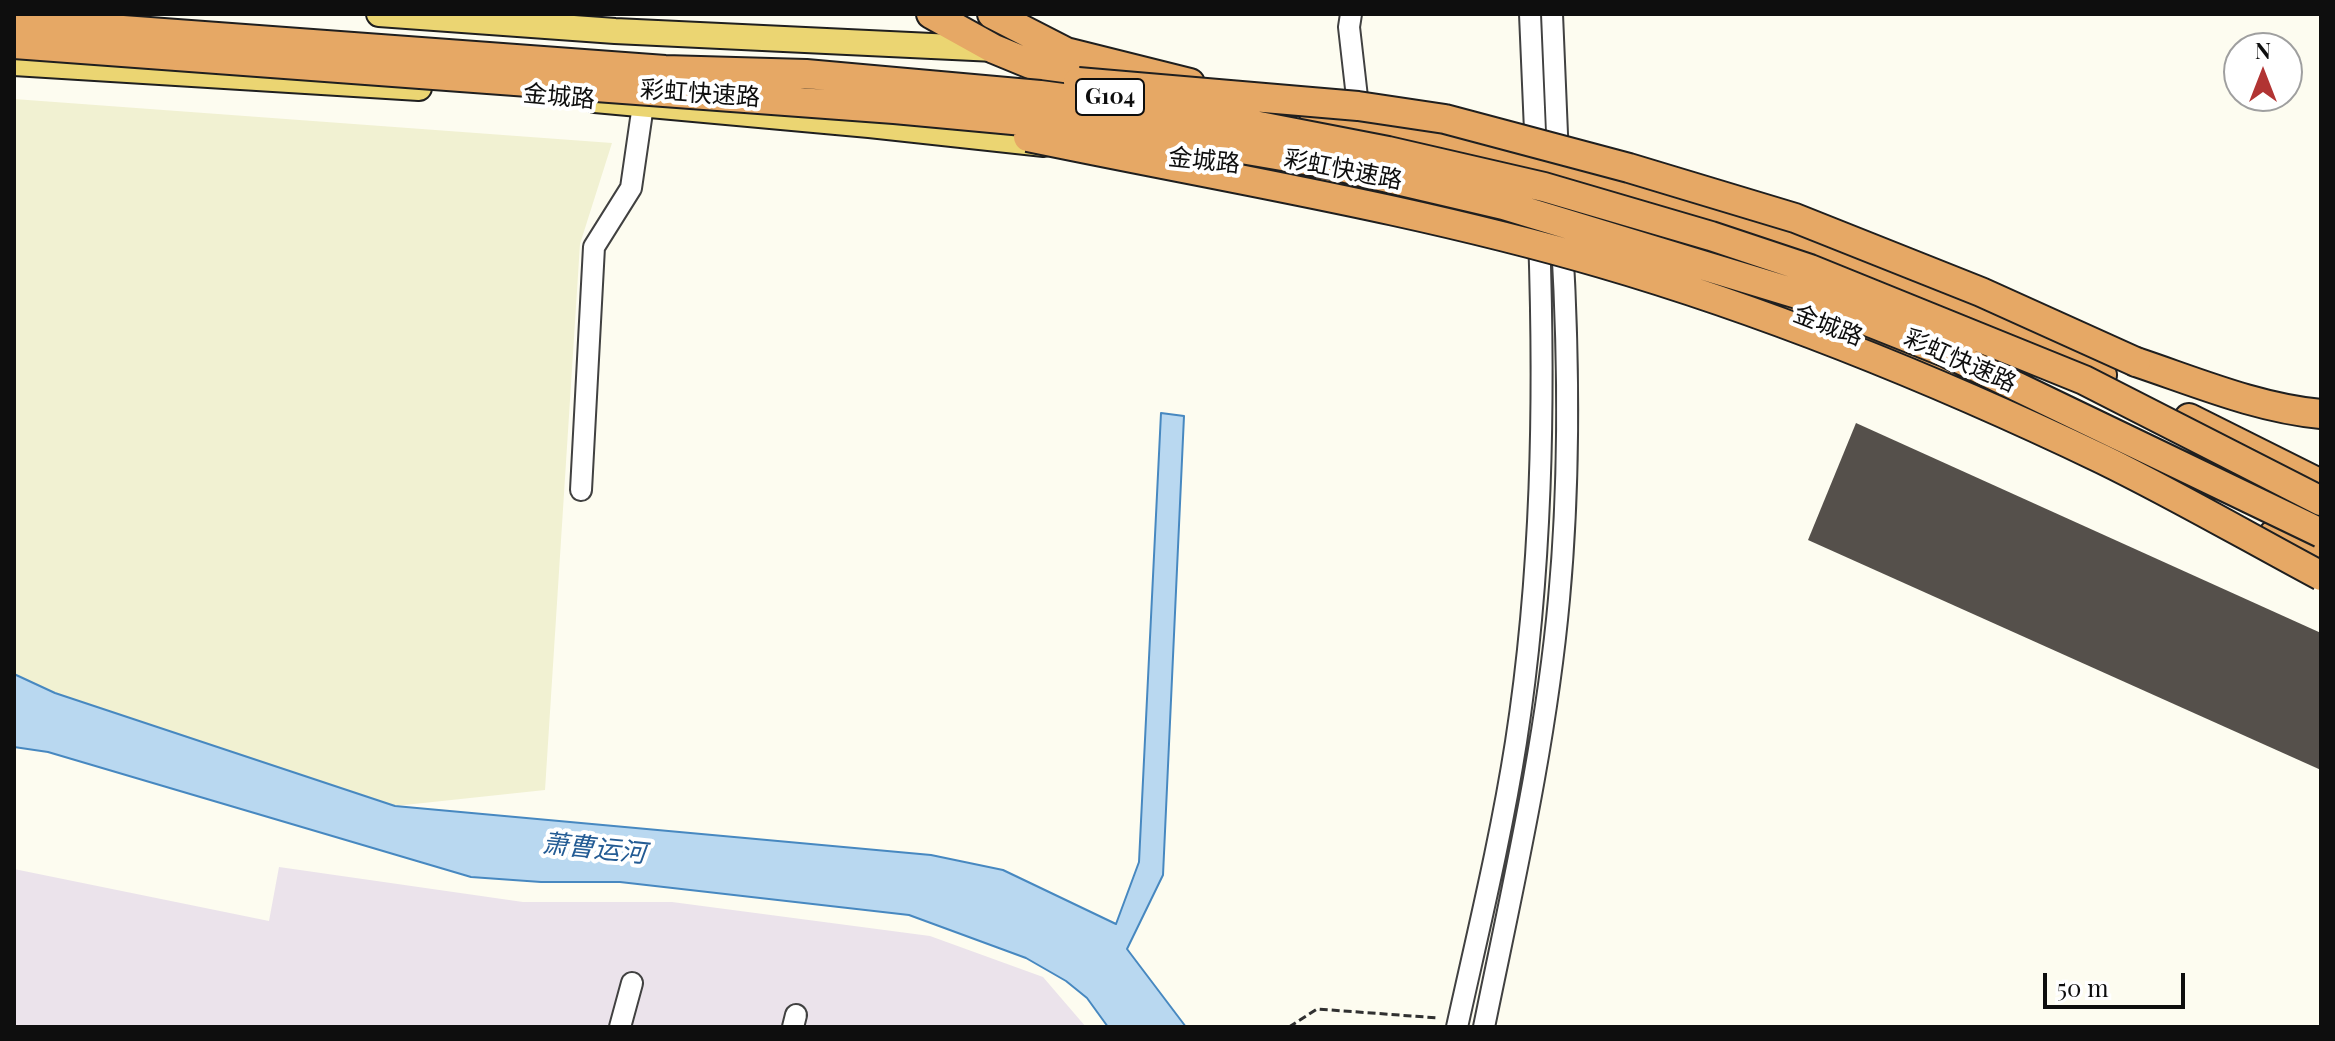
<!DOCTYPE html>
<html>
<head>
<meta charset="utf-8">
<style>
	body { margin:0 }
	#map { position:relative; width:2335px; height:1041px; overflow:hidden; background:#fdfcf0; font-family:"Playfair Display",serif }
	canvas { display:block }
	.frame { position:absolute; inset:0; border:16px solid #0e0e0e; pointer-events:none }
	.north { position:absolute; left:2223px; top:32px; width:80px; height:80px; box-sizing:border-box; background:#fff; border:2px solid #9f9f9f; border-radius:50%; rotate:0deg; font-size:22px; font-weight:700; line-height:32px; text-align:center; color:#0e0e0e }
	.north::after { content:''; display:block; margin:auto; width:28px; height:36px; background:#b13433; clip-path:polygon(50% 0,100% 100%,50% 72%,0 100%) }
	.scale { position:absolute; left:2043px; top:973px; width:142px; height:36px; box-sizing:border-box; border:4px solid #0e0e0e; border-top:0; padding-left:10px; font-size:24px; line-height:28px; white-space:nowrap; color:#0e0e0e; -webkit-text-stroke:6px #fff; paint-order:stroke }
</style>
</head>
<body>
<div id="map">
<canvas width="2335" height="1041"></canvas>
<div class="frame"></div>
<div class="north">N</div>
<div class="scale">50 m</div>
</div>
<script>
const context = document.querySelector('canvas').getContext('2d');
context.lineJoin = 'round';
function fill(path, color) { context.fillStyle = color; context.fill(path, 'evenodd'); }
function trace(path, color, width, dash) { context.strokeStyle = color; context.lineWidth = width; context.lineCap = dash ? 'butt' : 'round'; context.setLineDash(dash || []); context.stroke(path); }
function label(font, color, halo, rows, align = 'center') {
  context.font = font + ' "Playfair Display","Noto Sans SC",serif'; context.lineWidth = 8; context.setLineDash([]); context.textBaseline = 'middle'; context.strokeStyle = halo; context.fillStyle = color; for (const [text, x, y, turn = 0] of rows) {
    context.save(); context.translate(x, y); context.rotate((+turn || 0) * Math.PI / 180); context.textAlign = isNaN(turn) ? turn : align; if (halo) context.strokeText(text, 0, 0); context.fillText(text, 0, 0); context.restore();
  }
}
fill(new Path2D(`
	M279,867L523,902H672L930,936L1043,977L1086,1027H14V869L269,921Z`), '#ebe3eb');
fill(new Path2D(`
	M14,99L612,143L580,244L545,790L395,806L55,693L14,674Z`), '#f1f1d2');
const water = new Path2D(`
	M1161,413L1184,416L1163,875L1127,949L1186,1027H1108L1087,998L1066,981L1026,958L909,915L620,882H541L471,877L48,752L14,747V674L55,693L395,806L931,855L1003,870L1116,924L1139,862Z`);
fill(water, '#b9d8f0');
trace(water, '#4788c0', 2);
fill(new Path2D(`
	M1856,423L2321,633V770L1808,540Z`), '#55504b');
const minor = new Path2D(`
	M1351,14L1349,27L1358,106
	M1530,14L1536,154
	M1552,14L1558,158
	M581,490L594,247L631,188L643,105
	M620,1027L632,983
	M793,1027L796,1015
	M1457,1027C1478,932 1501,838 1516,742C1542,574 1545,403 1539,234
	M1484,1027C1513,885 1546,743 1559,599C1570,480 1569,361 1562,242`);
const major = new Path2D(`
	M379,14L615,31L995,49
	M14,63L419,88
	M595,100L869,125L1044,144
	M1212,162L1291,171`);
const highway = new Path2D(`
	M931,14L994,49L1101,93
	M992,14L1066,52L1190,83
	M1313,111L1558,165L1871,273L2102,375
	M1273,163L1293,171L1468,214
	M1516,226L1600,248
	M1731,291L1953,373L2040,416
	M2136,362C2196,382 2257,408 2321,414
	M2189,418L2321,484
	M2273,535L2321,560`);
trace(minor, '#414141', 24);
trace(major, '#1f1f1f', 28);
trace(highway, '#1f1f1f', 32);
trace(new Path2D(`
	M1289,1027L1317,1009L1439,1018`), '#303030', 3, [8, 4]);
trace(minor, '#fff', 20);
trace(major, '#ebd572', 24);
trace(highway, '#e6a865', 28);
const highwayBridge = new Path2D(`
	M14,22L665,70L806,74L1040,95L1228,120L1388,151L1544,187L1711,236L1810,269L2084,380L2321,501
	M14,44L894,109L1142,132L1329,164L1504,205L1804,296L1947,353L2321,533
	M1078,82L1358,106L1445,119L1629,168L1795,218L1981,292L2136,362
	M1028,137C1220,177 1413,208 1601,263C1773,313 1941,382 2102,459C2176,495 2248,537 2321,576`);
trace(highwayBridge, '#1f1f1f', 32, []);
trace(highwayBridge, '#e6a865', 28);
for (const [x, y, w] of [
	[1110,97,68]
]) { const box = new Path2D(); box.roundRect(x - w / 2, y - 18, w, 36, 6); context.fillStyle = '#fff'; context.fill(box); trace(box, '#0e0e0e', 2); }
label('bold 22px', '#0e0e0e', null, [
	["G104",1110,97]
]);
label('24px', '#0e0e0e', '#fff', [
	["彩虹快速路",700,94,4],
	["金城路",559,97,5],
	["金城路",1204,161,6],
	["彩虹快速路",1343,170,11],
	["金城路",1828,326,21],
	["彩虹快速路",1960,361,24]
]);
label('italic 26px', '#235b94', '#fff', [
	["萧曹运河",594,849,6]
]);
</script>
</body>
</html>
